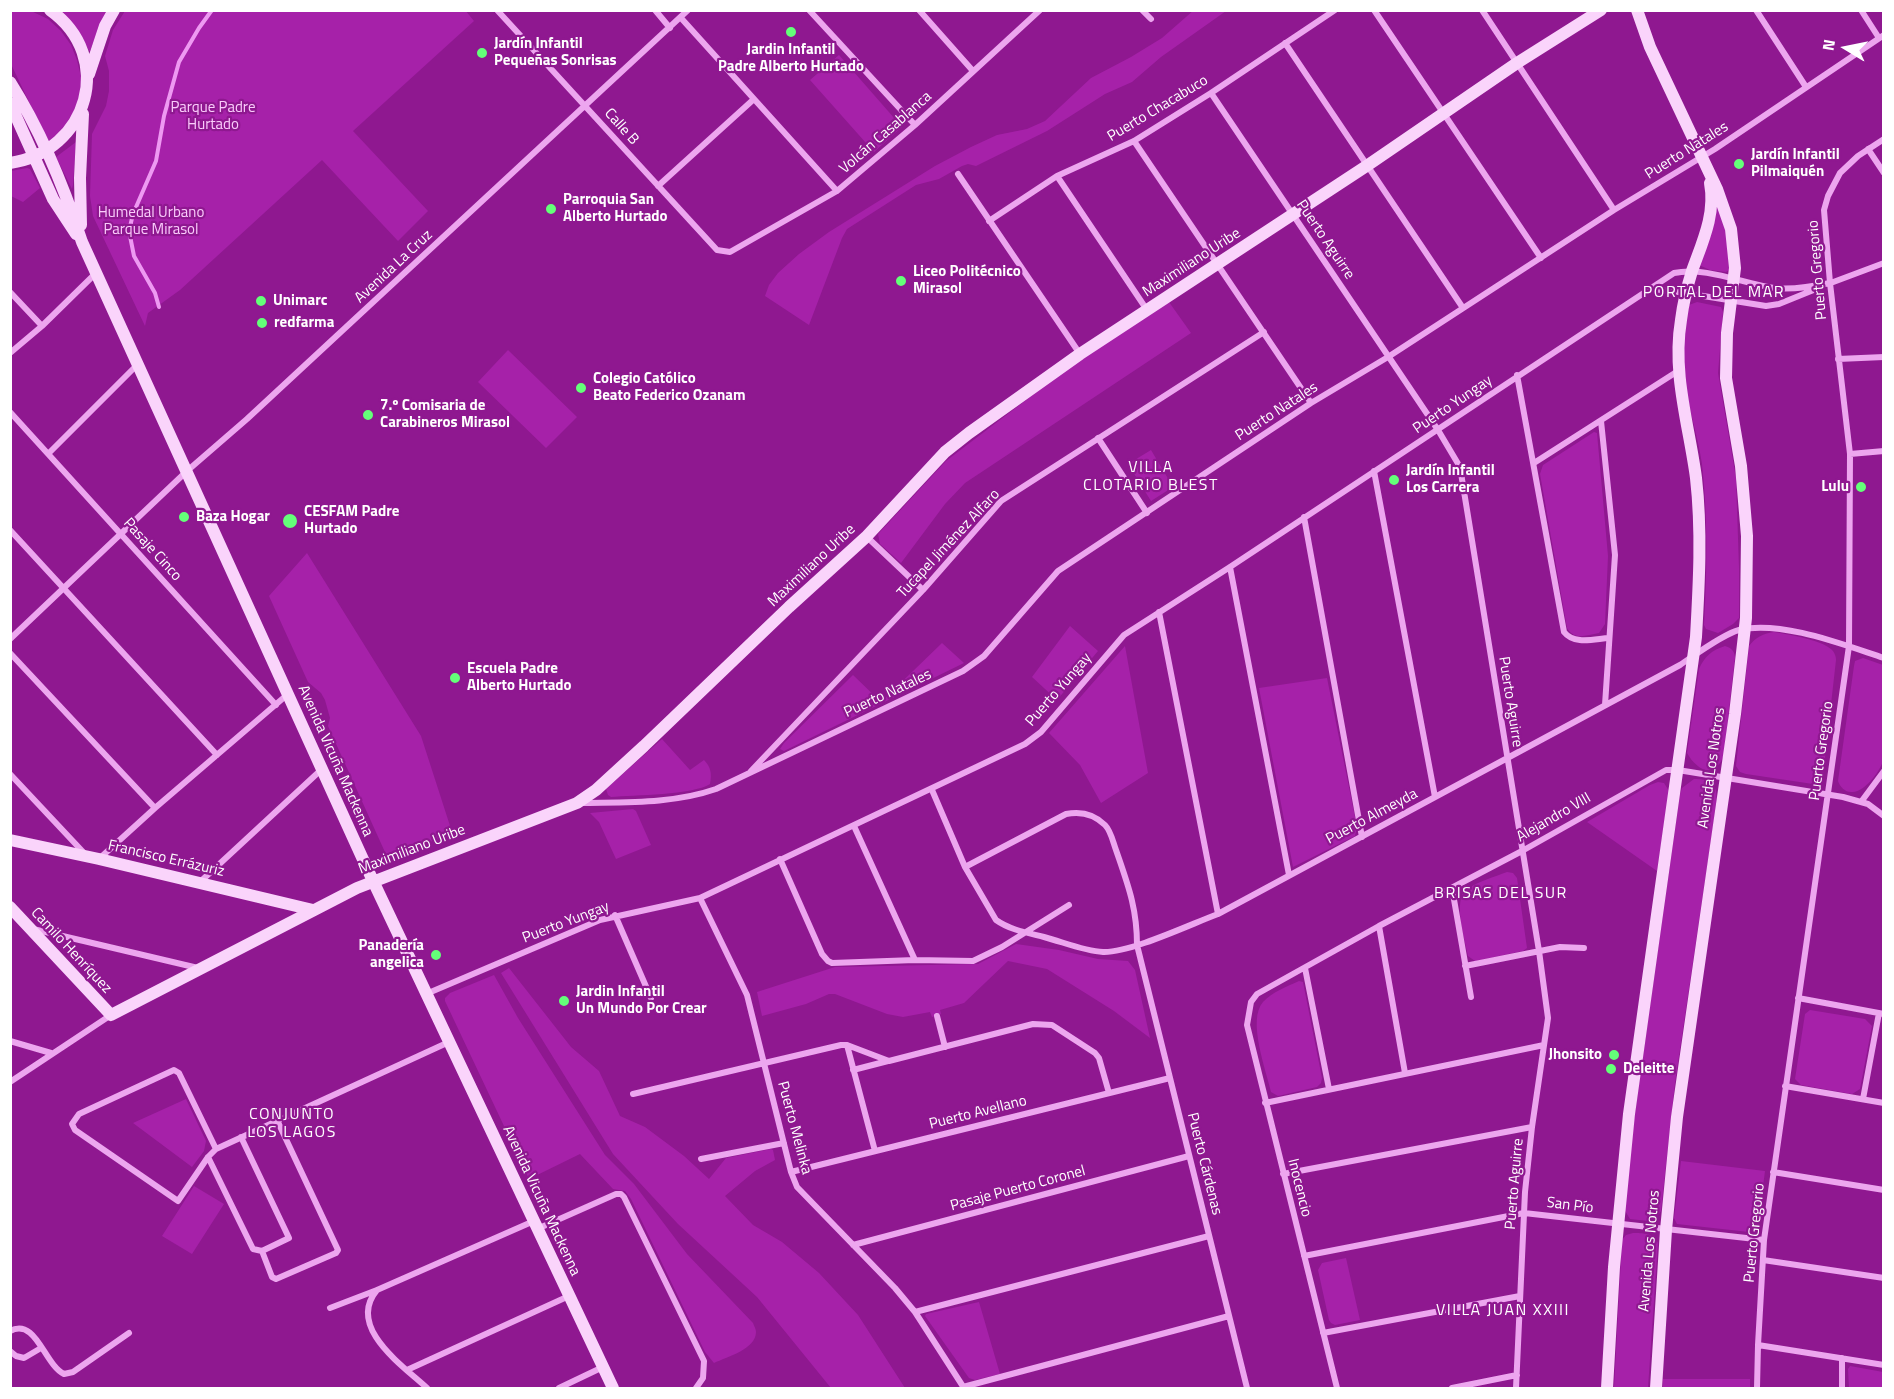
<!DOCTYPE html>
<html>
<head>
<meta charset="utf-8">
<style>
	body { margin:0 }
	#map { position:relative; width:1894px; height:1399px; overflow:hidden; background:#8f1890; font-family:"Titillium Web",sans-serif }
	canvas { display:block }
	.frame { position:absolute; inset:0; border:12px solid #fff; pointer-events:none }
	.north { position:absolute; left:1816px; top:18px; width:60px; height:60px; -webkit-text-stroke:4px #8f1890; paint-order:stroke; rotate:280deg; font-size:16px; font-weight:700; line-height:24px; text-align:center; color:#fff }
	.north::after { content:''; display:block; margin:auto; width:21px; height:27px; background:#fff; clip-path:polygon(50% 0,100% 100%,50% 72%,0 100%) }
</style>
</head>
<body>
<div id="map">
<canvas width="1894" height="1399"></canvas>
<div class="frame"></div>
<div class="north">N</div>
</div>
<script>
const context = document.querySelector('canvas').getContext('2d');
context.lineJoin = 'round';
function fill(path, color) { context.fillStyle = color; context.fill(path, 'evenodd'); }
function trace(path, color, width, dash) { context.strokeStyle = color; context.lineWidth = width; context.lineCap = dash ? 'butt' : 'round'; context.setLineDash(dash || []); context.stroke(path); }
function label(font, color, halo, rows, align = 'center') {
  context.font = font + ' "Titillium Web",sans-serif'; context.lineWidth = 4.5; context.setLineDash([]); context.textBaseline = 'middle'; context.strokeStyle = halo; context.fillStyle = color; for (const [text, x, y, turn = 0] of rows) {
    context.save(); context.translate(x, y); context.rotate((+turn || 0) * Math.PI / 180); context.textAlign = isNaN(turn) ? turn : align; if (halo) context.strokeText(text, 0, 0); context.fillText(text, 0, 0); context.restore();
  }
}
fill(new Path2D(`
	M465,10L474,21L353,131L428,211L398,241L322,160L180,290L148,313L145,326L93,216L90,196L92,134L106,106L109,91V71L105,56L113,30L125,11Z
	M1194,10L1226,11L1161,57L1132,82L1105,94L1047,131L976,166L968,164L962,166L939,179L916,185L847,229L842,238L809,325L765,296L769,285L778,273L799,254L829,232L935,166L971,147L997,135L1027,129L1045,121L1091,78L1131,57L1162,38Z
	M11,11H31L48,19L61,31L71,45L77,60L81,77L80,96L67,127L48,142L11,64Z
	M60,11H106L90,51H89L81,35Z
	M839,55L902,127L874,152L810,80Z
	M76,142L73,185L72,189L56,157Z
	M27,168L30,169L40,188L23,202L11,196V171Z
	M1715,199L1725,218L1729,270L1726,272L1710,270L1699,265Z
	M1169,302L1191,333L965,483L945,504L901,563L880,544L878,534L946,461L1072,365Z
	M1697,302L1721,307L1723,312L1718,373L1736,478L1739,568V618L1733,624L1718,633L1706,629L1704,625C1707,572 1708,518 1702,464C1698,437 1689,410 1685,383C1681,358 1684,330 1689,305Z
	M508,350L577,417L546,448L478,382Z
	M1594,432L1597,433L1608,556L1605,624L1599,633C1586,635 1575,641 1567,628L1540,474L1543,465Z
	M1151,450L1173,487L1151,501L1128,464Z
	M307,553L421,736L452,832L389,861L328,726L330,718L325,700L321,693L308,682L269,596Z
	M1070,626L1098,651L1057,700L1032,677Z
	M1774,632C1787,634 1826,641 1833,651C1835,654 1836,657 1836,660L1823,775L1819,780L1813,784L1746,774L1740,772L1736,766L1749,646C1756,637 1762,634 1774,632Z
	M942,643L964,663L784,751L780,749L784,743L853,675L881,702Z
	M1125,646L1148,773L1101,803L1080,765L1049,733Z
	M1725,646C1731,648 1734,650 1735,657L1724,754C1716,780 1697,771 1687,753L1699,669C1704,657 1712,650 1725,646Z
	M1863,658L1883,665C1884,695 1887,727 1884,758C1882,769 1864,794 1851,792C1845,792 1840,787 1838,781L1854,666L1855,661Z
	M1327,678L1357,827L1355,836L1293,867L1259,688Z
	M662,739L690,770L704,760C711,767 712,774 710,784C693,795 634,795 611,797L608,795L606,789L608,787Z
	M1694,779C1724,778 1716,799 1714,820L1675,1083L1661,1211L1655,1220L1648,1221L1630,1219L1624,1209L1634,1120L1680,794L1682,788Z
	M1658,782L1664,783L1669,791L1657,871L1587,822L1650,785Z
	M633,809L636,811L651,845L616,859L599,822L590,813Z
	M1507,872L1513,873L1517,878L1527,948L1523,951L1475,961L1468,956C1465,940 1452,899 1467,889C1479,881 1494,877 1507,872Z
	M1016,944L1059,950L1098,959L1128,961L1135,970L1150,1038L1114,1011L1047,969L1008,961L964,1003L940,1010L941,1014L932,1017L930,1012L903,1017L887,1014L835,994H829L806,1004L762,1016L757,992L835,967L978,964Z
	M509,968L571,1047L599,1071L620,1116L645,1127L684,1156L709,1179L726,1158L771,1149L773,1150L775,1160L755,1171L725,1196L753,1225L782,1242L819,1273L858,1315L905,1388H831L757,1297L678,1224L613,1154L501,973Z
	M494,975L518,1018L605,1155L634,1184L687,1254L753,1323C754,1326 756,1329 756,1332C756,1349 727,1357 714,1363L705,1352L631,1199L625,1191L613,1189L580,1154L529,1179L445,1001V998L450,993Z
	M1299,981L1303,982L1322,1078L1321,1083L1317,1087L1278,1096L1271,1092C1266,1070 1247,1020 1263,1002C1272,992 1288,986 1299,981Z
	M1810,1010L1865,1019L1872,1026L1860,1089L1852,1094L1801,1085L1795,1079L1805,1014Z
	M186,1099L206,1141L204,1151L192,1167L133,1123Z
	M1681,1161L1765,1171L1758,1225L1749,1232L1677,1224L1674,1218Z
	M194,1186L224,1204L192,1254L162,1236Z
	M1633,1233C1642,1233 1654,1233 1658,1243L1648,1388H1614L1622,1240L1626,1235Z
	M1346,1258L1360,1320L1335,1325L1331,1323L1329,1320L1318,1270L1322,1263Z
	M979,1302L1000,1374L975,1380L969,1378L925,1316L926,1314Z
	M1850,1366L1883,1372V1388H1849L1848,1369Z
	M1663,1379H1750V1388H1663Z`), '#a621a9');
trace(new Path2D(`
	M159,307L155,293L134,256L129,231L133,214L156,161L164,116L179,62L199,28L212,10`), '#ee99f2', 4);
trace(new Path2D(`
	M497,10L717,250L730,252L837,191L915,125L1040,10
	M655,10L670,28
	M809,10L915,125
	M919,10L973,71
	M1142,10L1151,19
	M1374,10L1541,258
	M1482,10L1614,210
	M1756,10L1806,87
	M1861,10L1879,38
	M681,18L837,191
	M1285,43L1463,308
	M1211,93L1438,430L1460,467L1539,951L1548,1018L1532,1127L1525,1192L1516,1388
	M1134,141L1311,403
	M1868,149L1884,173
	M958,174L1080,354
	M1057,176L1147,310
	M658,186L754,99
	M989,221L1057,176L1134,141L1211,93L1335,10
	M1828,284L1884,263
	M1651,289L1672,291L1766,306L1779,304L1816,289
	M10,292L42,326
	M10,353L42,326L96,273
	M1838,359L1884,357
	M1517,375L1564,632C1574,645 1594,639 1609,638
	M10,412L276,705
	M1601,421L1615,555L1605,705
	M1098,438L1147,513
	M49,453L137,365
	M1850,454L1884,451
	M1534,463L1678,371
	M1374,471L1435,797
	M1304,517L1362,837
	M10,530L217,755
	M867,537L923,590
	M1230,567L1289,875
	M1159,612L1218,914
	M10,639L187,471L247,419L688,10
	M10,653L155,808
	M751,771L923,590L1001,501L1264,332
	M10,774L84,853
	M932,790L965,867L996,920C1010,930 1028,933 1044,937C1063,942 1084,951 1103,952C1130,953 1191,924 1218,914L1680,665C1695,655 1723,634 1739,630C1781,620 1844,645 1884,658
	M1861,802L1884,771
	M581,803C625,802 673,804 716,789L963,671L984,656L1058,571L1311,403L1388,357L1614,210L1715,149L1884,35
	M854,826L915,960
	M100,858L155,808L288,694
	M780,859L822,954L828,961L832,963L915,960L973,961L1002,947L1069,905
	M965,867L1066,814C1081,811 1094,814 1105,825C1111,831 1113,842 1116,850C1128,885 1137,908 1137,945L1247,1388
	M200,882L322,769
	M1452,888L1471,997
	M700,898L747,995L791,1172L797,1187L895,1288L915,1312L964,1388
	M615,915L651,998
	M1379,926L1405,1073
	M33,929L198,968
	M1465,966L1560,947L1584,948
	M1305,968L1329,1089
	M426,994L600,920L700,898L1025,744L1041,732L1124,635L1230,567L1674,273C1705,266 1744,284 1774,288C1793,290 1811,287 1830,283
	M1798,998L1884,1014
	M937,1016L945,1047
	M10,1041L51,1053
	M847,1045L875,1151
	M853,1070L888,1061
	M10,1082L111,1015
	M1785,1086L1884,1103
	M633,1094L841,1045H847L889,1061L1033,1024L1052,1025L1095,1053L1099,1058L1109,1093
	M1863,1099L1879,1013
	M1265,1103L1544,1045
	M216,1149L179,1073L174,1070L79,1114L72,1124L75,1130L178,1201L208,1157L216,1149L449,1042
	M208,1157L253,1249L262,1251L289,1238L241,1137
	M701,1159L784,1143
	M791,1172L1170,1078
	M1773,1172L1884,1190
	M1283,1174L1532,1127
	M537,1229L616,1194H621L624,1197L704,1361L703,1378L696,1388
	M853,1245L1189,1156
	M262,1251L272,1277L276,1279L336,1253L338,1250L277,1120
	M1304,1256L1524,1213L1764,1240
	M1763,1260L1884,1278
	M330,1308L377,1290
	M915,1312L1209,1236
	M10,1331C36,1317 44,1364 64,1374L73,1372L129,1333
	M1323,1333L1520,1296
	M1758,1345L1884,1365
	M10,1351L16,1356L24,1358L41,1348
	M1842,1358V1388
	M407,1370L569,1296
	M963,1387L1229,1316
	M427,1388C402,1365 346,1327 377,1290L534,1221
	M559,1388L603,1367
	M1337,1388L1247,1025L1251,1002L1257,994L1379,926L1522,851L1666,770H1678L1843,797L1868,804L1884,816
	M1452,1388L1517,1375
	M1757,1388L1758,1345L1764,1240L1849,646L1850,454L1830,283L1824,210L1828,196L1840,173L1858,156L1884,139`), '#eda6ef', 6);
trace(new Path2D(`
	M1637,10L1650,47L1717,189L1731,229L1735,268L1727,333L1726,378L1741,466L1747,536L1746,618L1735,714L1677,1117L1666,1230L1656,1388
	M89,74L105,26L114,10
	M10,82C41,131 64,187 82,242L366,866L613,1388
	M10,103L53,199L76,234
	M10,163C88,152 116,57 50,10
	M81,225L80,178L83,114
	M10,840L99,859L313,910
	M10,907L111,1015L357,888L577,803L596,790L644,746L789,607L866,537L945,452L969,433L1080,354L1368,165L1517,63L1601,10
	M1607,1388L1614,1267L1629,1114L1696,637C1699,584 1702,531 1696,478C1689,425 1672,374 1681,320C1683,304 1687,287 1692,271C1702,243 1716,214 1710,183`), '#fad4fb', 12);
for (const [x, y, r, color] of [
	[791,32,6,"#64ff79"],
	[482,53,6,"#64ff79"],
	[1739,164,6,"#64ff79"],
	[551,209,6,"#64ff79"],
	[901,281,6,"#64ff79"],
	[261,301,6,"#64ff79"],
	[262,323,6,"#64ff79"],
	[581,388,6,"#64ff79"],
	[368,415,6,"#64ff79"],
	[1394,480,6,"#64ff79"],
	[1861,487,6,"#64ff79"],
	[184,517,6,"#64ff79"],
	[290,521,8,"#64ff79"],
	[455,678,6,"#64ff79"],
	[436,955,6,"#64ff79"],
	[564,1001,6,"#64ff79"],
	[1614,1055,6,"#64ff79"],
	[1611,1069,6,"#64ff79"]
]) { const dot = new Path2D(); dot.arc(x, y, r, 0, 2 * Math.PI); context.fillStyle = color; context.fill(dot); trace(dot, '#8f1890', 2); }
label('bold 15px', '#fff', '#8f1890', [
	["Jardín Infantil",494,44],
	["Pequeñas Sonrisas",494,61],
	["Jardin Infantil",791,50,"center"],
	["Padre Alberto Hurtado",791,67,"center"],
	["Jardín Infantil",1751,155],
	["Pilmaiquén",1751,172],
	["Parroquia San",563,200],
	["Alberto Hurtado",563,217],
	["Liceo Politécnico",913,272],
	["Mirasol",913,289],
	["Unimarc",273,301],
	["redfarma",274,323],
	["Colegio Católico",593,379],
	["Beato Federico Ozanam",593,396],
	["7.º Comisaria de",380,406],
	["Carabineros Mirasol",380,423],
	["Jardín Infantil",1406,471],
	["Los Carrera",1406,488],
	["Lulu",1849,487,"right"],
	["CESFAM Padre",304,512],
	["Hurtado",304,529],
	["Baza Hogar",196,517],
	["Escuela Padre",467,669],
	["Alberto Hurtado",467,686],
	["Panadería",424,946,"right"],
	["angelica",424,963,"right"],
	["Jardin Infantil",576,992],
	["Un Mundo Por Crear",576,1009],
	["Jhonsito",1602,1055,"right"],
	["Deleitte",1623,1069]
], 'left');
label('15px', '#faccfb', '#8f1890', [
	["Parque Padre",213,108],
	["Hurtado",213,125],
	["Humedal Urbano",151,213],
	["Parque Mirasol",151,230]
]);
label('15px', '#fff', '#8f1890', [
	["Puerto Chacabuco",1158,109,-31],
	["Calle B",621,127,48],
	["Volcán Casablanca",886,133,-41],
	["Puerto Natales",1687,151,-32],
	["Puerto Aguirre",1325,240,56],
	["Maximiliano Uribe",1192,263,-33],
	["Avenida La Cruz",394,267,-43],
	["Puerto Gregorio",1818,270,-95],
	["Puerto Yungay",1453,405,-34],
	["Puerto Natales",1277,412,-33],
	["Tucapel Jiménez Alfaro",949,544,-47],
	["Pasaje Cinco",152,550,48],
	["Maximiliano Uribe",812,566,-43],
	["Puerto Yungay",1059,690,-49],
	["Puerto Natales",888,694,-25],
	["Puerto Aguirre",1510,702,81],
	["Puerto Gregorio",1822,751,-82],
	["Avenida Vicuña Mackenna",335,761,66],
	["Avenida Los Notros",1712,768,-82],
	["Puerto Almeyda",1372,817,-28],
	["Alejandro VIII",1554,818,-30],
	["Maximiliano Uribe",412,850,-21],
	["Francisco Errázuriz",166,859,13],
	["Puerto Yungay",566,923,-21],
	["Camilo Henríquez",71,951,47],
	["Puerto Avellano",978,1113,-14],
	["Puerto Melinka",794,1128,75],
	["Puerto Cárdenas",1204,1164,76],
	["Puerto Aguirre",1515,1184,-85],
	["Inocencio",1299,1188,76],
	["Pasaje Puerto Coronel",1018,1189,-15],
	["Avenida Vicuña Mackenna",541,1201,65],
	["San Pío",1570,1206,7],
	["Puerto Gregorio",1755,1233,-84],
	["Avenida Los Notros",1650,1251,-85]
]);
context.letterSpacing = '1.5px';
label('16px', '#fff', '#8f1890', [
	["PORTAL DEL MAR",1714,293],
	["VILLA",1151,468],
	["CLOTARIO BLEST",1151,486],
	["BRISAS DEL SUR",1501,894],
	["CONJUNTO",292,1115],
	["LOS LAGOS",292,1133],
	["VILLA JUAN XXIII",1503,1311]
]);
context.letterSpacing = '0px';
</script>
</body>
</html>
